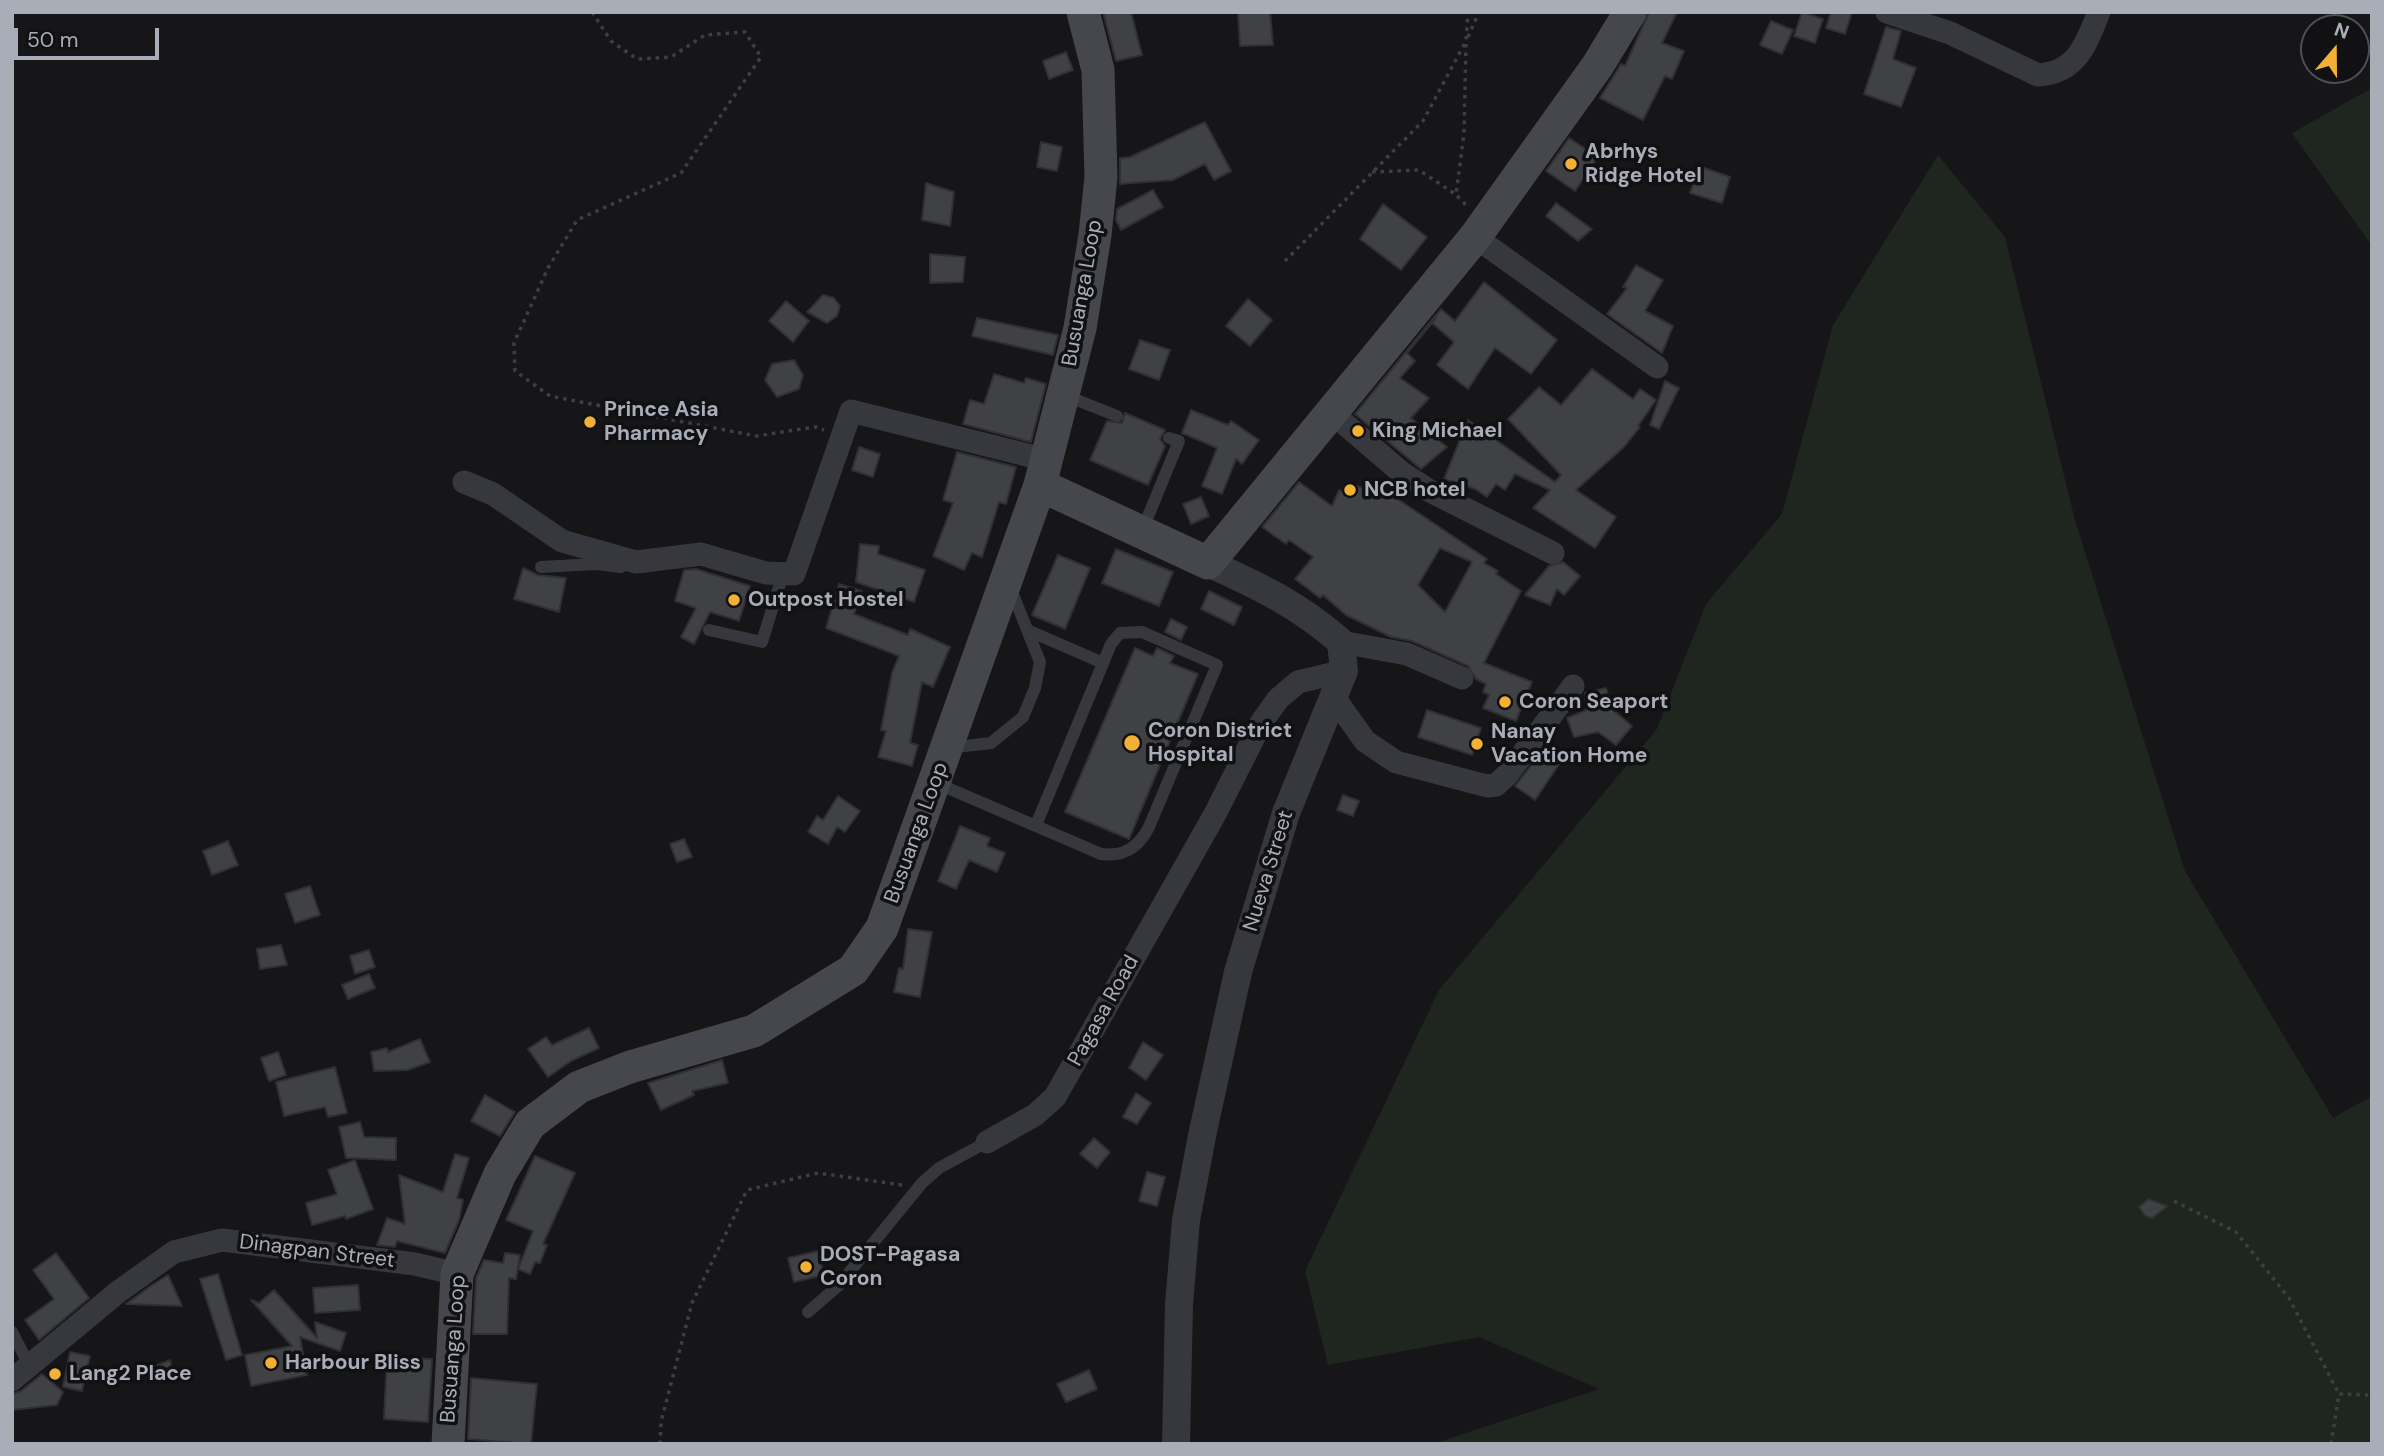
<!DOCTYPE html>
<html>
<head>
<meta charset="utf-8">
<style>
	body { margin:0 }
	#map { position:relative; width:2384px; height:1456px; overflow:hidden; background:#161618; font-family:"DM Sans",sans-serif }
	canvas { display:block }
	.frame { position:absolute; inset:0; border:14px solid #a8adb8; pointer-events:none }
	.north { position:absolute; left:2300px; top:14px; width:70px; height:70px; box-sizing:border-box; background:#111113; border:2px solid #4d4f55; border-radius:50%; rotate:20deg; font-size:19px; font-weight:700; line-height:28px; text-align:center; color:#a8adb8 }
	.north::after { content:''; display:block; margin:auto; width:24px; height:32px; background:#f2b134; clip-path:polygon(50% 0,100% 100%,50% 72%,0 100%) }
	.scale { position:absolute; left:14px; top:28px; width:145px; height:32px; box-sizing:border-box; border:4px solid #a8adb8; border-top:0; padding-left:9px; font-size:21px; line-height:24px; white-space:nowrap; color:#a8adb8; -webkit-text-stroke:5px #111113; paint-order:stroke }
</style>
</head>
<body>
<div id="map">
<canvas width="2384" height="1456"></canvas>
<div class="frame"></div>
<div class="north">N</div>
<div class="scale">50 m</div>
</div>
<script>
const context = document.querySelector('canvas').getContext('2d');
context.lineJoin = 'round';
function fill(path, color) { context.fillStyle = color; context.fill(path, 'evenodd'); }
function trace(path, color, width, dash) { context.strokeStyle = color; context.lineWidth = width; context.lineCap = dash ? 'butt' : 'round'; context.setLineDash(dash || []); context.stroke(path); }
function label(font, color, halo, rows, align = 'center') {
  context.font = font + ' "DM Sans",sans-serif'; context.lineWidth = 7; context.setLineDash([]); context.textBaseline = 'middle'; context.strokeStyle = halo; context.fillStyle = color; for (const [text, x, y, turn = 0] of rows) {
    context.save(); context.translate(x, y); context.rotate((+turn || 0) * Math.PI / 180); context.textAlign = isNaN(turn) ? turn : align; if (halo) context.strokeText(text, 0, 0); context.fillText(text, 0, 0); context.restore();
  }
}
fill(new Path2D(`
	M2372,88V246L2292,133Z
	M1938,155L2005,237L2075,520L2185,871L2333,1118L2372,1096V1444H1433L1599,1389L1479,1337L1328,1365L1305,1271L1439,990L1657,729L1706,604L1782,514L1833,325Z`), '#1e261f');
const building = new Path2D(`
	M1103,12H1131L1142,55L1116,61Z
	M1238,12H1270L1273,45L1240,46Z
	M1649,12H1677L1662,43L1684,51L1672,79L1665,76L1643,120L1600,98L1621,64L1625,66Z
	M1802,12L1823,19L1815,43L1794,36Z
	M1831,12H1852L1845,34L1826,28Z
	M1771,21L1793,30L1782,54L1760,45Z
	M1886,27L1901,31L1893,59L1916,68L1901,107L1864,94Z
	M1066,52L1073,70L1049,79L1043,61Z
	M1205,122L1231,171L1214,180L1205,164L1173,180L1120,184V158L1130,157Z
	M1569,138L1598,157L1575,191L1546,171Z
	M1041,142L1062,147L1057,171L1037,167Z
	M1699,166L1730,177L1722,203L1690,193Z
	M926,183L954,192L950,226L922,220Z
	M1153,190L1163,207L1121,230L1116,220L1117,209Z
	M1556,203L1592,229L1578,241L1546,216Z
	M1383,204L1427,237L1401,270L1360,239Z
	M930,254L965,257L963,282L930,283Z
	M1636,265L1663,280L1645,311L1673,326L1662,353L1607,314L1627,288L1623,287Z
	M1484,282L1557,340L1531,374L1495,348L1468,389L1437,365L1454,342L1432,323L1436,318L1407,353L1415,361L1400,378L1429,398L1411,418L1447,447L1421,469L1355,414L1441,309L1455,321Z
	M823,295L834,298L840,306L837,316L827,323L807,312Z
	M1248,299L1272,320L1250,346L1226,326Z
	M786,301L809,321L793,342L769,321Z
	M977,318L1058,335L1053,355L972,336Z
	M1140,340L1170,350L1159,380L1129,369Z
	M794,360L803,375L799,389L777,397L765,380L772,364Z
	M1592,369L1633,399L1640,389L1656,400L1638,426L1640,427L1624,447L1576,490L1616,517L1595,548L1533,508L1550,490L1515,474L1505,490L1496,484L1487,497L1475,489L1444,479L1468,420L1555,482L1561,475L1508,419L1539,387L1561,405Z
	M994,374L1024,383L1026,378L1046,384L1031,442L963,424L970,400L984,404Z
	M1665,381L1679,388L1659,429L1650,425Z
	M1191,410L1228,425L1231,421L1259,440L1242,464L1236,459L1222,494L1202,486L1217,448L1182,433Z
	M1125,413L1165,430L1160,439L1165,446L1148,485L1090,460L1107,421L1122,423Z
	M859,447L880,454L873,477L852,470Z
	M957,452L1016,467L1006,504L999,502L982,557L972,553L964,570L933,556L953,503L943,500Z
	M1299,482L1332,506L1339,490L1354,495L1357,486L1396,498L1487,559L1484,563L1498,571L1496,574L1521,591L1484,663L1532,682L1516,721L1483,708L1489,695L1483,692L1486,684L1476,679L1468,666L1412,641L1391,637L1346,615L1323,595L1320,598L1295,579L1313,557L1289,540L1286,544L1262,527ZM1440,548L1472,562L1445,612L1418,585Z
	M1201,497L1209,516L1191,524L1183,504Z
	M860,544L879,546L878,554L925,570L914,602L856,582Z
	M1116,549L1173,572L1159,606L1102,583Z
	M1058,555L1090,568L1065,629L1032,615Z
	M1563,562L1580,576L1564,595L1557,589L1550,605L1525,595L1549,566Z
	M523,568L538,575L566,578L559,612L514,599Z
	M696,569L750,586L739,621L710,612L694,644L681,637L696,608L675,601L684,570Z
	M839,584L862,591L854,614L908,635L910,629L950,647L933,687L922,682L910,743L918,745L912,766L878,757L886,731L881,730L892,673L899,656L826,628Z
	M1209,591L1242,607L1234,625L1201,609Z
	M1171,619L1187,627L1181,640L1165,632Z
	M1135,648L1153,656L1157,648L1174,656L1170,663L1198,674L1129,839L1065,812Z
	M1606,688L1612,709L1632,726L1616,745L1598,732L1574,737L1567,718L1586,710L1585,693Z
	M1427,710L1481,728L1472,755L1418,737Z
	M1547,745L1564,757L1535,800L1515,786Z
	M1343,795L1359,801L1353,816L1337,810Z
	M838,796L860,811L845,832L837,827L828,844L808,832L817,816L823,820Z
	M960,826L990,838L987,846L1005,853L997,872L969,860L956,889L938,881Z
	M684,839L692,857L677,862L670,844Z
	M228,841L238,865L212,875L203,851Z
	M310,886L320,915L295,923L285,894Z
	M908,929L932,932L920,997L894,992L899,968L903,969Z
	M281,945L287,965L260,969L257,949Z
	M369,950L375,967L355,974L350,956Z
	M369,974L375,988L348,999L342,985Z
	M589,1028L599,1048L571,1061L548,1077L528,1049L546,1037L552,1045Z
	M420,1039L430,1062L408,1070L374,1071L371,1052L387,1048L388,1052Z
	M1143,1042L1163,1055L1146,1080L1129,1068Z
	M278,1052L286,1075L269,1081L261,1058Z
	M722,1060L728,1083L692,1091L694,1095L661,1110L648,1083Z
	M335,1067L347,1113L328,1117L325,1107L284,1116L276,1082Z
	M1136,1093L1151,1103L1137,1124L1123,1117Z
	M485,1095L515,1112L500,1136L471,1121Z
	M360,1122L364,1137L396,1138V1160L346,1158L339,1127Z
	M1094,1138L1110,1152L1097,1168L1080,1154Z
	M455,1154L469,1158L457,1198L463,1200L459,1220L445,1253L397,1241L395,1247L377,1245L387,1218L405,1224L399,1175L443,1192Z
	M535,1156L575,1173L543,1244L547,1245L540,1263L535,1262L530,1274L518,1269L533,1231L506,1220Z
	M355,1160L373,1209L346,1219L345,1216L312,1225L306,1203L337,1194L328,1170Z
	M1147,1172L1165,1177L1157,1206L1139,1201Z
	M2148,1199L2168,1206L2152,1218L2145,1216L2139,1207Z
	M818,1251L824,1275L794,1282L788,1258Z
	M56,1253L89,1298L39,1340L25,1320L54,1299L33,1270Z
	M505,1253L520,1255L516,1279L509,1278L507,1334H473L476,1278L484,1260L503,1263Z
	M218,1274L242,1355L226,1360L200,1279Z
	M168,1275L182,1306L126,1304L152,1285Z
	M358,1285L360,1310L315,1313L313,1288Z
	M274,1290L317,1338L315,1322L346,1333L340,1351L300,1337L307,1375L251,1386L245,1355L292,1346L251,1300L259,1303Z
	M70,1352L90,1356L82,1391L63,1387Z
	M387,1357L432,1359L428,1422L384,1419Z
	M170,1360L174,1378L160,1379L155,1366Z
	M1089,1370L1097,1389L1066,1402L1057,1384Z
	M42,1374L63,1392L57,1405L12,1410V1394L21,1391Z
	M471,1378L537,1384L531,1444L468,1439Z`);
fill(building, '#404145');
trace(building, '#303034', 2);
trace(new Path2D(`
	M592,12L611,41L637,59L671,57L705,35L745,32L761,57L681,173L577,220L548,268L514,343L515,371L550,396L756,436L816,427L824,430
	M1468,37L1479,12
	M1466,44L1464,133L1456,195L1467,206
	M1372,172L1419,170L1455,194
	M1285,261L1423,121L1466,41L1468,12
	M2174,1201L2236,1232L2289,1298L2339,1394
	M660,1444L661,1422L692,1303L747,1190L818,1173L902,1185
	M2331,1444L2339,1394L2372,1395`), '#3d3f44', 3.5, [3.5, 5]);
trace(new Path2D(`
	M1064,395L1117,416
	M1142,531L1179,441L1169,438
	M541,567L596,564L621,567
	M709,630L762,642L783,574
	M1027,630L1103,663
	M948,748L991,743L1023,717L1035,688L1040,662L1010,587
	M936,783L1101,854C1124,857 1139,847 1149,827L1217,665L1142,632L1120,633L1111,644L1036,825
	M808,1312L838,1286L922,1183L939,1168L987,1142
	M12,1332L29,1365`), '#37383d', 12);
trace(new Path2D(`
	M1887,12L1950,33L2038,75C2077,73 2086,44 2099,12
	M1475,237L1657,367
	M1332,413L1402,473L1428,490L1553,553
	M464,482L493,494L562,541L636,562L701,554L766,573L794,574L851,411L1047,460
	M1341,642L1407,654L1462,678
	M1333,696L1365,741L1396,762L1487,786L1496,785L1508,774L1573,686
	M987,1142L1035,1115L1055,1097L1215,814L1261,723L1278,699L1298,682L1344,671
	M12,1380L118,1292L174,1252L222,1240L415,1264L457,1274`), '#37383d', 23);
trace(new Path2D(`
	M1176,1444L1179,1305L1186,1220L1203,1131L1238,972L1286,813L1344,671L1341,642C1299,605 1259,586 1208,563`), '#37383d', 28);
trace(new Path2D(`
	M1040,485L1208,563L1475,237L1598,65L1630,12
	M448,1444L457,1274L500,1174L530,1124L579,1087L630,1067L754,1031L853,970L882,928L1040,485L1080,328L1095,235L1101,177L1098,70L1083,12`), '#45474d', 33);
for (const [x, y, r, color] of [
	[1571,164,7,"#f2b134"],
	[590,422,7,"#f2b134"],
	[1358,431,7,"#f2b134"],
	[1350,490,7,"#f2b134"],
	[734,600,7,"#f2b134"],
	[1505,702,7,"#f2b134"],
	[1132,743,9,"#f2b134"],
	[1477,744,7,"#f2b134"],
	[806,1267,7,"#f2b134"],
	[271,1363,7,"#f2b134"],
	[55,1374,7,"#f2b134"]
]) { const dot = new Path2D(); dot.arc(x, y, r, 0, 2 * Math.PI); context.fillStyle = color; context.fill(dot); trace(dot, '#111113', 2.5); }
label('bold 21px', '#a8adb8', '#111113', [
	["Abrhys",1585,152],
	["Ridge Hotel",1585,176],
	["Prince Asia",604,410],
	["Pharmacy",604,434],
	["King Michael",1372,431],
	["NCB hotel",1364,490],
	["Outpost Hostel",748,600],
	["Coron Seaport",1519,702],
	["Coron District",1148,731],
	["Hospital",1148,755],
	["Nanay",1491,732],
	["Vacation Home",1491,756],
	["DOST-Pagasa",820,1255],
	["Coron",820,1279],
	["Harbour Bliss",285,1363],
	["Lang2 Place",69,1374]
], 'left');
label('21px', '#a8adb8', '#111113', [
	["Busuanga Loop",1083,293,-80],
	["Busuanga Loop",917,833,-70],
	["Nueva Street",1269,871,-73],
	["Pagasa Road",1104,1011,-61],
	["Dinagpan Street",317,1252,7],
	["Busuanga Loop",454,1349,-86]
]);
</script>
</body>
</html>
